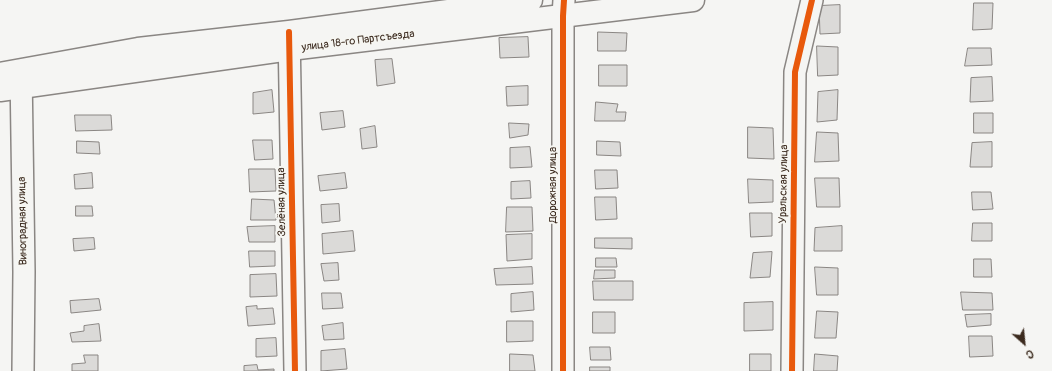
<!DOCTYPE html>
<html>
<head>
<meta charset="utf-8">
<style>
	body { margin:0 }
	#map { position:relative; width:1052px; height:371px; overflow:hidden; background:#f5f5f3; font-family:Pangolin,sans-serif }
	canvas { display:block }
	.north { position:absolute; left:1004px; top:323px; width:40px; height:40px; -webkit-text-stroke:3px #f6f6f2; paint-order:stroke; rotate:153deg; font-size:11px; font-weight:700; line-height:16px; text-align:center; color:#3b2a1e }
	.north::after { content:''; display:block; margin:auto; width:14px; height:18px; background:#3b2a1e; clip-path:polygon(50% 0,100% 100%,50% 72%,0 100%) }
</style>
</head>
<body>
<div id="map">
<canvas width="1052" height="371"></canvas>
<div class="north">С</div>
</div>
<script>
const context = document.querySelector('canvas').getContext('2d');
context.lineJoin = 'round';
function fill(path, color) { context.fillStyle = color; context.fill(path, 'evenodd'); }
function trace(path, color, width, dash) { context.strokeStyle = color; context.lineWidth = width; context.lineCap = dash ? 'butt' : 'round'; context.setLineDash(dash || []); context.stroke(path); }
function label(font, color, halo, rows, align = 'center') {
  context.font = font + ' Pangolin,sans-serif'; context.lineWidth = 4; context.setLineDash([]); context.textBaseline = 'middle'; context.strokeStyle = halo; context.fillStyle = color; for (const [text, x, y, turn = 0] of rows) {
    context.save(); context.translate(x, y); context.rotate((+turn || 0) * Math.PI / 180); context.textAlign = isNaN(turn) ? turn : align; if (halo) context.strokeText(text, 0, 0); context.fillText(text, 0, 0); context.restore();
  }
}
const building = new Path2D(`
	M974,3H993L992,29L973,30Z
	M840,5V33L820,34L819,6Z
	M598,32L627,33L626,51H598Z
	M528,37L529,57L500,58L499,38Z
	M817,46L838,47V75L818,76Z
	M968,48H991L992,65L965,66Z
	M392,59L395,83L377,86L375,60Z
	M599,65H627V86H599Z
	M992,77L993,101L970,102L971,78Z
	M528,86V105L507,106L506,87Z
	M272,90L274,112L253,114V93Z
	M838,90L837,120L817,122L818,92Z
	M596,102L618,104L616,112H626L625,121H595Z
	M343,111L345,127L322,130L320,113Z
	M974,113H993V133H974Z
	M75,115H111L112,130L76,131Z
	M509,123L529,124L528,135L510,138Z
	M375,126L377,147L362,149L360,129Z
	M748,127L773,128L774,159L748,158Z
	M817,132L838,133L839,161L815,162Z
	M253,140H272L273,159L255,160Z
	M77,141L99,142L100,154L77,153Z
	M597,141L620,142L621,156L597,155Z
	M992,142V167H970L972,143Z
	M530,147L532,167L510,168V148Z
	M249,169H275L276,191L250,192Z
	M595,170H617L618,188L596,189Z
	M92,173L93,188L75,189L74,175Z
	M345,173L347,188L320,191L318,176Z
	M815,178H839L840,207H817Z
	M748,179L773,180V202L749,203Z
	M530,181L531,198L511,199V182Z
	M972,192H991L993,209L973,210Z
	M595,197H616L617,219L596,220Z
	M252,199L274,200L276,220H251Z
	M339,204L340,221L322,223L321,205Z
	M76,206H92L93,216H76Z
	M507,207H532L533,231L506,232Z
	M750,213H772V236L751,237Z
	M973,223H992V241H972Z
	M275,226V242H249L247,227Z
	M842,226V251H814L815,228Z
	M353,231L355,251L323,254L322,234Z
	M532,234V259L507,261L506,235Z
	M94,238L95,249L74,251L73,239Z
	M595,238H632V249L595,248Z
	M249,251H275V266L250,267Z
	M772,252L770,277L750,278L753,253Z
	M596,258H616L617,267H596Z
	M974,259H991L992,277H974Z
	M338,263L339,280L324,281L321,264Z
	M532,267L533,284L496,285L494,269Z
	M815,267L838,268V295H817Z
	M595,270H615V278L594,279Z
	M276,274L277,296L250,297V275Z
	M593,281H633V300H594Z
	M533,292L534,310L511,312V294Z
	M961,292L992,293L993,310H963Z
	M322,293H341L343,308L323,309Z
	M99,299L101,310L71,313L70,301Z
	M773,302V330L744,331V303Z
	M257,306V309L273,308L275,324L248,326L246,307Z
	M817,311L838,312L836,338H815Z
	M593,312H615V333H593Z
	M991,314V325L967,327L965,315Z
	M507,321H533V341L507,342Z
	M343,323L344,339L324,340L322,326Z
	M99,324L101,341L72,342L70,333L84,331V326Z
	M969,336H992L993,356L970,357Z
	M276,338L277,356L256,357V339Z
	M590,347H610L611,360H591Z
	M345,349L347,369L321,371V351Z
	M510,354L533,355L535,371H510Z
	M750,354H771V371H750Z
	M815,354L838,356L837,371H814Z
	M84,355H98V371H72V364L85,363Z
	M257,365L258,370L274,369V371H244V366Z
	M590,367H610V371H590Z`);
fill(building, '#dbdad8');
trace(building, '#8a8683', 1);
const minor = new Path2D(`
	M289,32L295,371
	M21,71L24,272L23,371
	M563,371V16L564,0
	M792,371L795,72L812,0`);
const major = new Path2D(`
	M0,74L138,49L289,32L531,0
	M0,90L290,49L693,0`);
trace(minor, '#8a8683', 24);
trace(major, '#8a8683', 25);
trace(minor, '#f5f5f3', 21);
trace(major, '#f5f5f3', 22);
trace(new Path2D(`
	M289,32L295,371
	M563,371V16L564,0
	M792,371L795,72L812,0`), '#e8590c', 6);
label('11px', '#3b2a1e', '#f6f6f2', [
	["улица 18-го Партсъезда",358,41,-7],
	["Уральская улица",784,184,-89],
	["Дорожная улица",553,185,-90],
	["Зелёная улица",282,202,-91],
	["Виноградная улица",23,221,-91]
]);
</script>
</body>
</html>
